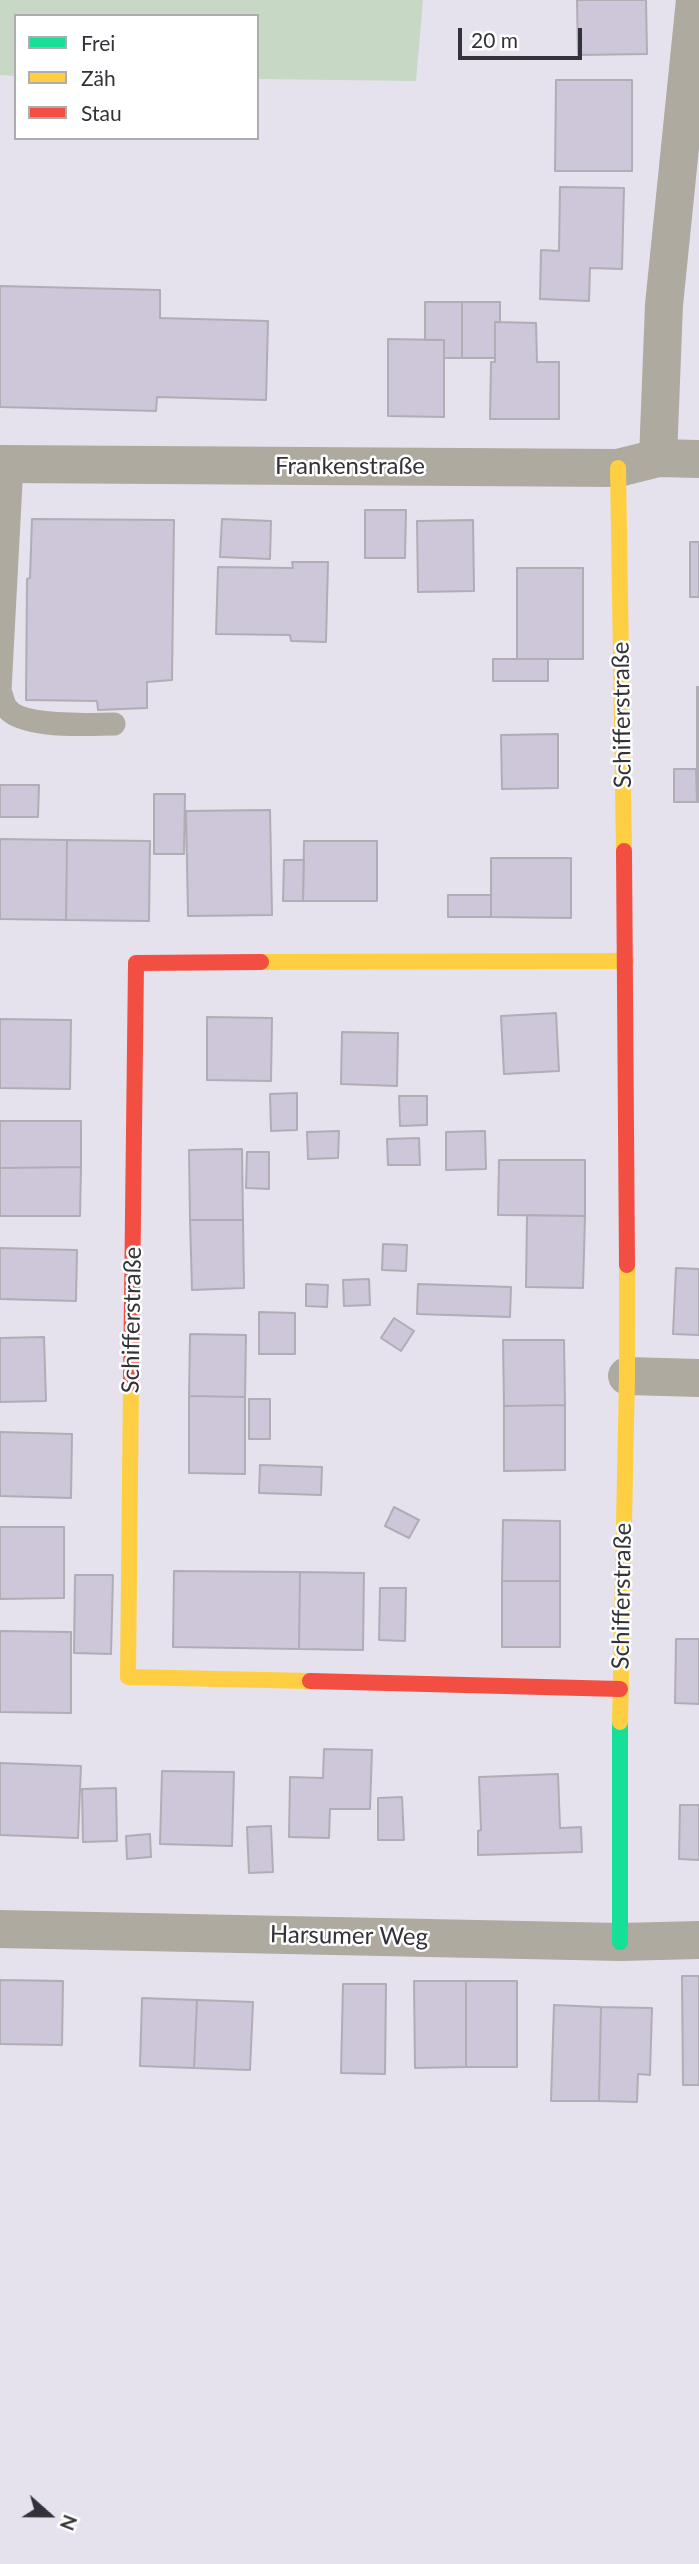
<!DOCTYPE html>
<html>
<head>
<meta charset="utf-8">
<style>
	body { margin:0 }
	#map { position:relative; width:699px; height:2564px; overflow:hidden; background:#e5e2ee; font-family:Lato,sans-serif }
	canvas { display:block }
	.legend { position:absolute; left:14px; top:14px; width:245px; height:126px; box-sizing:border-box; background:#fff; border:2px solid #adadb0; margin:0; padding:9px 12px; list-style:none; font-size:21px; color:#333239 }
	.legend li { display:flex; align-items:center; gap:14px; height:35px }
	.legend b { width:35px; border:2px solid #adadb0 }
	.north { position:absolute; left:14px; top:2480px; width:70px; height:70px; -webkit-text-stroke:5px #fff; paint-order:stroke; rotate:111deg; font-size:19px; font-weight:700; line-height:28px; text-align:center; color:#333239 }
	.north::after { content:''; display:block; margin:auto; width:24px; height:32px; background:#333239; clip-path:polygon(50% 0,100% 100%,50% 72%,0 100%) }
	.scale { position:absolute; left:458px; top:28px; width:124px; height:32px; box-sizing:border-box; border:4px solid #333239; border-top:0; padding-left:9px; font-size:21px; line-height:24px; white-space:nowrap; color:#333239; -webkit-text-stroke:5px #fff; paint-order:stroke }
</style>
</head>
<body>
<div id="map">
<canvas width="699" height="2564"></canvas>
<ul class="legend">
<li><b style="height:9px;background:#16e098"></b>Frei</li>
<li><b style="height:9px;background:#ffcf43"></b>Zäh</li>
<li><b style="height:9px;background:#f24e42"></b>Stau</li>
</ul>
<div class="north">N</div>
<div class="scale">20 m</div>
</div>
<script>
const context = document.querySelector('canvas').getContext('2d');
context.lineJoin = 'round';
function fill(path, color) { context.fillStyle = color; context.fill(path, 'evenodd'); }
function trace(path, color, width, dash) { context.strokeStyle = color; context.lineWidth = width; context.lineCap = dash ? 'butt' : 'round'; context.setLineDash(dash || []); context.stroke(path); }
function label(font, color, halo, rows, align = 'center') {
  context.font = font + ' Lato,sans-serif'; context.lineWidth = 5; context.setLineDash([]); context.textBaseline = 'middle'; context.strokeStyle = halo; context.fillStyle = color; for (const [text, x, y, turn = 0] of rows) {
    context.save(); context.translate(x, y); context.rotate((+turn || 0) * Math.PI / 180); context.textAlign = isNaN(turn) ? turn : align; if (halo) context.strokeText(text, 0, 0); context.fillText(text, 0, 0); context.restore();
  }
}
fill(new Path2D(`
	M0,0H423L416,81L257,79V16H16V76L0,75Z`), '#c7d8c5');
const building = new Path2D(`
	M577,0H646L647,54L578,55Z
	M556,80H632V171H555Z
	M560,187L624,188L622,269L590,268L589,301L540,299L541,250L559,251Z
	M0,286L160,290V318L268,321L266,400L157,397L156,411L0,407Z
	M425,302H462V358H444V340H425Z
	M462,302H500V322H495V358H462Z
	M495,322L536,323L537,362H559V419H490L491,362H495Z
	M388,339L444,340V417L388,416Z
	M365,510H406L405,558H365Z
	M32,519L174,520L172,680L147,682V708L98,710L97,701L26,700L27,579L30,578Z
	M222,519L271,521L270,559L220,557Z
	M473,520L474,591L418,592L417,521Z
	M690,542H699V597H690Z
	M292,562H328L326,642L291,641L290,635L216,634L218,567L293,568Z
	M517,568H583V659H517Z
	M493,659H548V681H493Z
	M697,687H699V755H697Z
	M558,734V788L502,789L501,735Z
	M697,755H699V802H697Z
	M674,769H696L697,802H674Z
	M0,785H39L38,817H0Z
	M154,794H185L184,854H154Z
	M270,810L272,915L188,916L186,811Z
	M0,839L67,840L66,920L0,919Z
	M67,840L150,841L149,921L66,920Z
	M304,841H377V901H303Z
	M491,858H571V918L491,917Z
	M284,860H304L303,901H283Z
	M448,895H491V917H448Z
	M556,1013L559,1071L504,1074L501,1016Z
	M207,1017L272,1018L271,1081L207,1080Z
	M0,1019L71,1020L70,1089L0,1088Z
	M342,1032L398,1033L397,1086L341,1084Z
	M297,1093V1130L271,1131L270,1094Z
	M399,1096H427V1125L400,1126Z
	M0,1121H81V1167L0,1168Z
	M339,1131L338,1158L308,1159L307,1132Z
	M485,1131L486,1169L446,1170V1132Z
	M419,1138L420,1165H388L387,1139Z
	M242,1149L243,1220H190L189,1150Z
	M247,1152H269V1189L246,1188Z
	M499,1160H585V1216L498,1215Z
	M81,1167L80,1216H0V1168Z
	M527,1215L585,1216L583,1288L526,1287Z
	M190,1220H243L244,1288L192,1290Z
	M383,1244L407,1245L406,1271L382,1270Z
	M0,1248L77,1250L76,1301L0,1299Z
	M676,1268L699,1269V1335L673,1334Z
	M369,1279L370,1305L344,1306L343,1280Z
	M306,1284L328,1285L327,1307L306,1306Z
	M418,1284L511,1287L510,1317L417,1314Z
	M259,1312L295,1313V1354H259Z
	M394,1318L414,1331L401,1351L381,1338Z
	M190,1334L246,1335L245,1397L189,1396Z
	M44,1337L46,1401L0,1402V1338Z
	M503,1340H564L565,1405L504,1406Z
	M189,1396L245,1397V1474L189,1473Z
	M249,1399H270V1439H249Z
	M565,1405V1470L504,1471V1406Z
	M0,1432L72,1434L71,1498L0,1496Z
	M260,1465L322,1467L321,1495L259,1493Z
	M394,1507L419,1520L409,1538L385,1526Z
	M503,1520L560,1521V1581H502Z
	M0,1527H64V1598L0,1599Z
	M174,1571L300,1572L299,1649L173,1647Z
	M300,1572L364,1573L363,1650L299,1649Z
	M75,1575H113L111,1654L74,1653Z
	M502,1581H560V1647H502Z
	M380,1588H406L405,1641L379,1640Z
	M0,1631L71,1632V1713L0,1712Z
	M676,1639H699V1704L675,1703Z
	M324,1749L372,1750L370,1809H330L329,1838L289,1837L290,1777L323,1778Z
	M0,1763L81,1766L78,1838L0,1835Z
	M162,1771L234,1772L232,1846L160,1844Z
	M558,1774L560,1828L581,1827L582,1852L478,1855V1831L481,1830L479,1777Z
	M116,1788L117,1841L83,1842L82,1789Z
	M402,1797L404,1840H378V1798Z
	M680,1805H699V1860L679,1859Z
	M271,1826L273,1872L249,1873L247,1827Z
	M150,1834L151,1857L127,1859L126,1836Z
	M682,1976H699V2085H683Z
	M0,1980L63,1981L62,2045L0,2044Z
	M414,1981H466V2067L415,2068Z
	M466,1981H517V2067H466Z
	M343,1984H386L385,2074L341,2073Z
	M142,1998L197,2000L194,2068L140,2066Z
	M197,2000L253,2002L250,2070L194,2068Z
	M554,2005L601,2007L599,2101H551Z
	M601,2007L652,2008L650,2075L638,2074L637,2102L599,2101Z`);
fill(building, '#cec6d9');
trace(building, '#b0adb5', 2);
trace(new Path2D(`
	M12,464L0,691C2,695 3,702 6,707C20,729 89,724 114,724`), '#afaaa0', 23);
trace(new Path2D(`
	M658,458L664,305L695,0
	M0,464L618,468L658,458L699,459
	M627,1376L699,1378
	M0,1929L620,1942L699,1940`), '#afaaa0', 38);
trace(new Path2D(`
	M620,1722V1942`), '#16e098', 16);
trace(new Path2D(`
	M618,468L624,851
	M261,962L626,961
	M131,1383L128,1677L310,1681
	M620,1722L627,1376V1265`), '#ffcf43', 16);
trace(new Path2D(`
	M624,851L627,1265
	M131,1383L136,963L261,962
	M310,1681L620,1689`), '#f24e42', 16);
label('24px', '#333239', '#fff', [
	["Frankenstraße",350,466],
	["Schifferstraße",622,715,-91],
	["Schifferstraße",132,1320,-89],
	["Schifferstraße",622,1596,-89],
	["Harsumer Weg",349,1936,1]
]);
</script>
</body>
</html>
